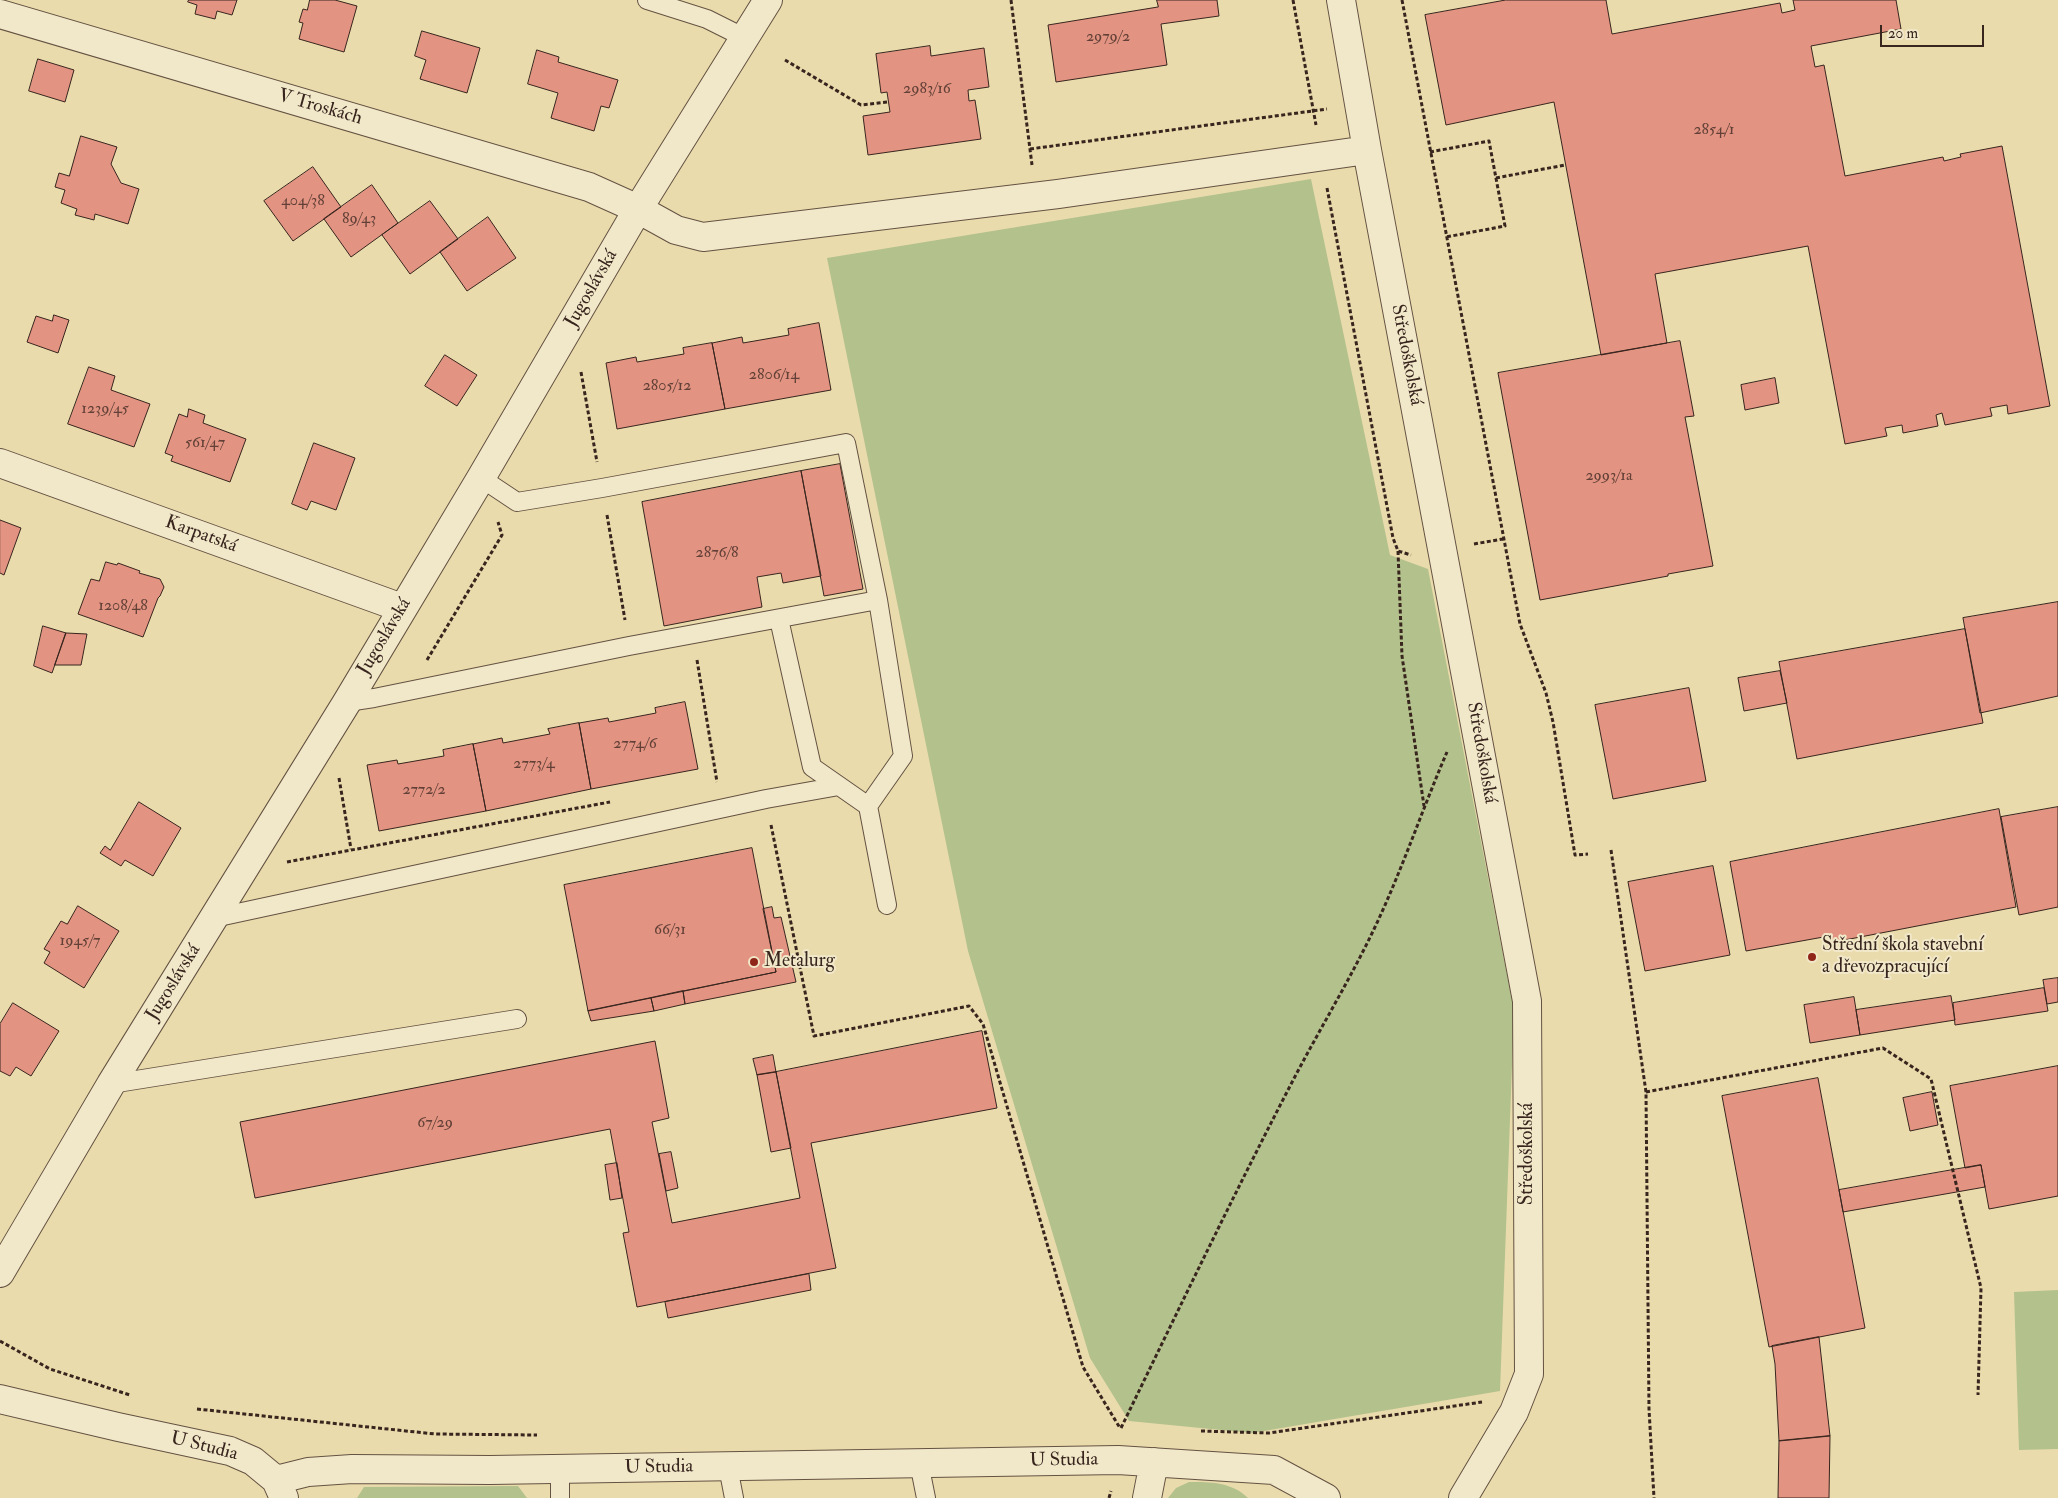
<!DOCTYPE html>
<html>
<head>
<meta charset="utf-8">
<style>
	body { margin:0 }
	#map { position:relative; width:2058px; height:1498px; overflow:hidden; background:#eadbac; font-family:"IM FELL Double Pica",serif }
	canvas { display:block }
	.scale { position:absolute; left:1880px; top:25px; width:104px; height:22px; box-sizing:border-box; border:2px solid #38251e; border-top:0; padding-left:6px; font-size:15px; line-height:18px; white-space:nowrap; color:#38251e; -webkit-text-stroke:4px #f1e8c9; paint-order:stroke }
</style>
</head>
<body>
<div id="map">
<canvas width="2058" height="1498"></canvas>
<div class="scale">20 m</div>
</div>
<script>
const context = document.querySelector('canvas').getContext('2d');
context.lineJoin = 'round';
function fill(path, color) { context.fillStyle = color; context.fill(path, 'evenodd'); }
function trace(path, color, width, dash) { context.strokeStyle = color; context.lineWidth = width; context.lineCap = dash ? 'butt' : 'round'; context.setLineDash(dash || []); context.stroke(path); }
function label(font, color, halo, rows, align = 'center') {
  context.font = font + ' "IM FELL Double Pica",serif'; context.lineWidth = 4; context.setLineDash([]); context.textBaseline = 'middle'; context.strokeStyle = halo; context.fillStyle = color; for (const [text, x, y, turn = 0] of rows) {
    context.save(); context.translate(x, y); context.rotate((+turn || 0) * Math.PI / 180); context.textAlign = isNaN(turn) ? turn : align; if (halo) context.strokeText(text, 0, 0); context.fillText(text, 0, 0); context.restore();
  }
}
fill(new Path2D(`
	M1311,179L1390,555L1428,569L1514,1011L1500,1391L1252,1433L1129,1421L1090,1358L968,951L827,258Z
	M2058,1290V1449L2019,1450L2014,1292Z
	M1189,1482C1210,1482 1232,1482 1248,1498H1168L1176,1488Z
	M518,1486L527,1498H357L364,1487Z`), '#b3c18c');
const building = new Path2D(`
	M189,0H237L232,15L217,11L215,19L195,14L197,5L188,2Z
	M310,0H335L357,6L344,52L299,39L303,23L299,22L303,9L307,10Z
	M1157,0H1217L1219,16L1161,24L1167,65L1056,82L1048,25L1158,7Z
	M1506,0H1606L1612,34L1780,3L1782,13L1795,10L1793,0H1896L1901,29L1811,46L1815,67L1824,65L1845,176L1943,157L1944,161L1961,157L1960,154L2002,146L2050,406L2008,414L2007,405L1990,408L1992,416L1945,425L1942,413L1936,415L1938,426L1903,433L1902,425L1885,428L1887,436L1845,444L1808,246L1655,274L1667,343L1601,355L1554,102L1446,125L1425,15Z
	M422,31L480,48L467,93L420,79L426,60L415,56Z
	M930,46L931,56L984,48L989,87L968,90L969,101L975,100L981,139L868,155L863,116L890,112L887,92L881,93L876,54Z
	M537,50L559,57L558,62L618,80L609,108L601,106L594,131L551,118L558,93L528,84Z
	M38,59L74,70L65,102L29,91Z
	M81,136L117,147L111,164L121,183L139,189L128,224L95,214L94,220L75,215L77,209L61,203L65,190L55,187L59,173L69,176Z
	M313,167L341,207L293,241L264,201Z
	M372,185L398,223L351,257L324,219Z
	M430,201L458,239L410,274L382,235Z
	M488,217L516,258L467,291L440,252Z
	M54,315L69,320L58,353L27,342L36,316L52,321Z
	M819,323L831,390L725,409L712,343L742,337L743,343L789,335L788,329Z
	M1680,341L1694,416L1685,417L1713,566L1668,574V576L1540,600L1498,373Z
	M712,343L725,409L617,429L606,363L636,357L637,362L684,354L683,348Z
	M445,355L477,375L457,406L425,386Z
	M89,367L115,376L111,390L150,404L134,447L68,424Z
	M1775,378L1779,403L1745,410L1741,385Z
	M189,409L205,415L203,423L246,439L230,482L171,461L173,456L165,453L179,414L187,417Z
	M314,443L355,458L336,510L311,501L307,510L292,504Z
	M840,464L863,589L824,596L801,471Z
	M801,471L821,576L783,583L781,573L757,577L762,607L664,626L642,502Z
	M0,520L21,528L4,575L0,573Z
	M106,562L117,565L118,563L140,571L139,573L160,579L164,587L160,596L158,598L143,637L78,614L91,579L99,581Z
	M2058,602V696L1980,713L1963,618Z
	M43,626L66,633L52,673L34,666Z
	M1965,629L1983,723L1797,759L1779,662Z
	M66,633L87,634L81,665H55Z
	M1780,671L1787,703L1744,711L1738,678Z
	M1689,688L1706,781L1613,799L1595,705Z
	M685,702L698,769L591,789L579,723L608,718L609,722L656,713L655,708Z
	M579,723L591,789L486,811L473,744L502,738L503,743L550,734L548,729Z
	M473,744L486,811L379,831L367,765L397,760L398,764L444,756L443,750Z
	M139,802L181,828L153,876L125,860L121,866L100,853L105,846L110,850Z
	M2058,807V907L2019,915L2001,817Z
	M1999,809L2016,907L1829,943V936L1746,951L1730,862Z
	M752,848L776,972L588,1011L564,885Z
	M1713,866L1730,955L1645,971L1628,882Z
	M78,906L119,931L84,988L44,963L50,952L44,949L61,921L67,924Z
	M772,907L774,918L781,917L796,982L685,1004L683,991L776,972L763,909Z
	M2058,978V1002L2047,1004L2043,980Z
	M2044,988L2048,1011L1955,1025L1953,1003Z
	M683,991L685,1004L654,1011L651,998Z
	M1951,996L1955,1020L1860,1035L1856,1010Z
	M1854,997L1860,1035L1810,1043L1804,1005Z
	M651,998L654,1011L591,1021L588,1011Z
	M13,1003L59,1031L31,1076L16,1067L10,1076L0,1071V1024Z
	M982,1031L997,1108L811,1143L836,1268L637,1307L623,1233L629,1232L610,1129L255,1198L240,1122L655,1041L669,1118L652,1122L672,1223L800,1198L776,1072Z
	M773,1055L776,1072L757,1075L753,1059Z
	M2058,1066V1196L1989,1209L1981,1165L1965,1168L1950,1086Z
	M776,1072L791,1148L771,1152L757,1075Z
	M1818,1078L1865,1328L1769,1347L1722,1096Z
	M1932,1092L1938,1125L1910,1131L1903,1098Z
	M671,1152L678,1188L666,1191L659,1154Z
	M617,1163L622,1198L610,1200L605,1165Z
	M1981,1165L1985,1187L1843,1212L1839,1190Z
	M809,1274L811,1290L668,1318L665,1302Z
	M1819,1337L1830,1436L1779,1441L1775,1364L1772,1346Z
	M1830,1436L1829,1498H1778L1779,1441Z`);
fill(building, '#e29381');
trace(building, '#38251e', 1);
const lane = new Path2D(`
	M647,0L707,19L745,38
	M481,478L517,502L602,488L846,443L878,600L903,756L868,806L887,905
	M779,619L812,767L868,806
	M347,702L374,698L629,646L878,600
	M214,918L766,799L839,786
	M111,1084L517,1019
	M919,1463L926,1498
	M728,1467L734,1498
	M560,1469V1498`);
const street = new Path2D(`
	M1341,0L1367,150L1527,1001L1529,1374L1514,1412L1463,1498
	M0,14L589,187L638,209L676,230L703,237L1058,194L1367,150
	M0,463L402,608
	M0,1273L111,1084L347,702L481,478L638,209L768,0
	M0,1399L118,1427L230,1451L253,1461L276,1480L284,1498
	M276,1480L308,1472L352,1469L490,1470L1118,1460L1274,1470L1326,1498
	M1147,1498L1154,1462`);
trace(lane, '#645242', 20);
trace(street, '#645242', 30);
trace(new Path2D(`
	M1011,0L1032,165
	M1293,0L1316,125
	M1402,0L1520,624L1546,693L1553,722L1575,855L1588,854
	M785,60L861,105L888,102
	M1030,149L1327,109
	M1430,152L1489,141L1505,226L1446,237
	M1496,178L1565,165
	M1327,188L1393,538L1398,551L1411,555
	M581,372L597,462
	M607,515L625,620
	M1474,544L1503,539
	M1398,551L1402,656L1424,806
	M427,660L502,535L498,522
	M697,660L717,782
	M339,778L351,849
	M771,825L814,1036L969,1006L983,1024L1083,1367L1120,1428
	M1611,850L1646,1092L1649,1409L1654,1498
	M287,862L610,802
	M1646,1092L1883,1048L1931,1079L1981,1288L1978,1395
	M0,1341L50,1369L130,1395
	M197,1409L435,1434L537,1435
	M1121,1428C1176,1315 1230,1202 1288,1090C1316,1035 1349,982 1375,927C1402,870 1422,810 1447,752
	M1201,1431L1269,1433L1482,1402
	M1109,1498L1111,1491`), '#38251e', 3, [4, 2.5]);
trace(lane, '#f1e8c9', 18);
trace(street, '#f1e8c9', 28);
for (const [x, y, r, color] of [
	[1812,957,5,"#8f2418"],
	[754,962,5,"#8f2418"]
]) { const dot = new Path2D(); dot.arc(x, y, r, 0, 2 * Math.PI); context.fillStyle = color; context.fill(dot); trace(dot, '#f1e8c9', 2); }
label('16px', '#624037', null, [
	["2979/2",1108,38],
	["2983/16",927,90],
	["2854/1",1714,131],
	["404/38",303,202],
	["89/43",359,220],
	["2806/14",774,376],
	["2805/12",667,387],
	["1239/45",105,410],
	["561/47",205,444],
	["2993/1a",1609,477],
	["2876/8",717,554],
	["1208/48",123,607],
	["2774/6",635,745],
	["2773/4",534,765],
	["2772/2",424,791],
	["66/31",670,931],
	["1945/7",80,942],
	["67/29",435,1124]
]);
label('19px', '#38251e', '#f1e8c9', [
	["V Troskách",320,108,16],
	["Jugoslávská",592,289,-60],
	["Středoškolská",1406,355,79],
	["Karpatská",201,535,20],
	["Jugoslávská",385,637,-59],
	["Středoškolská",1481,753,80],
	["Jugoslávská",174,983,-58],
	["Středoškolská",1528,1154,-90],
	["U Studia",204,1447,14],
	["U Studia",1064,1461,-1],
	["U Studia",659,1468,-1]
]);
label('19px', '#38251e', '#f1e8c9', [
	["Střední škola stavební",1822,946],
	["a dřevozpracující",1822,968],
	["Metalurg",764,962]
], 'left');
</script>
</body>
</html>
